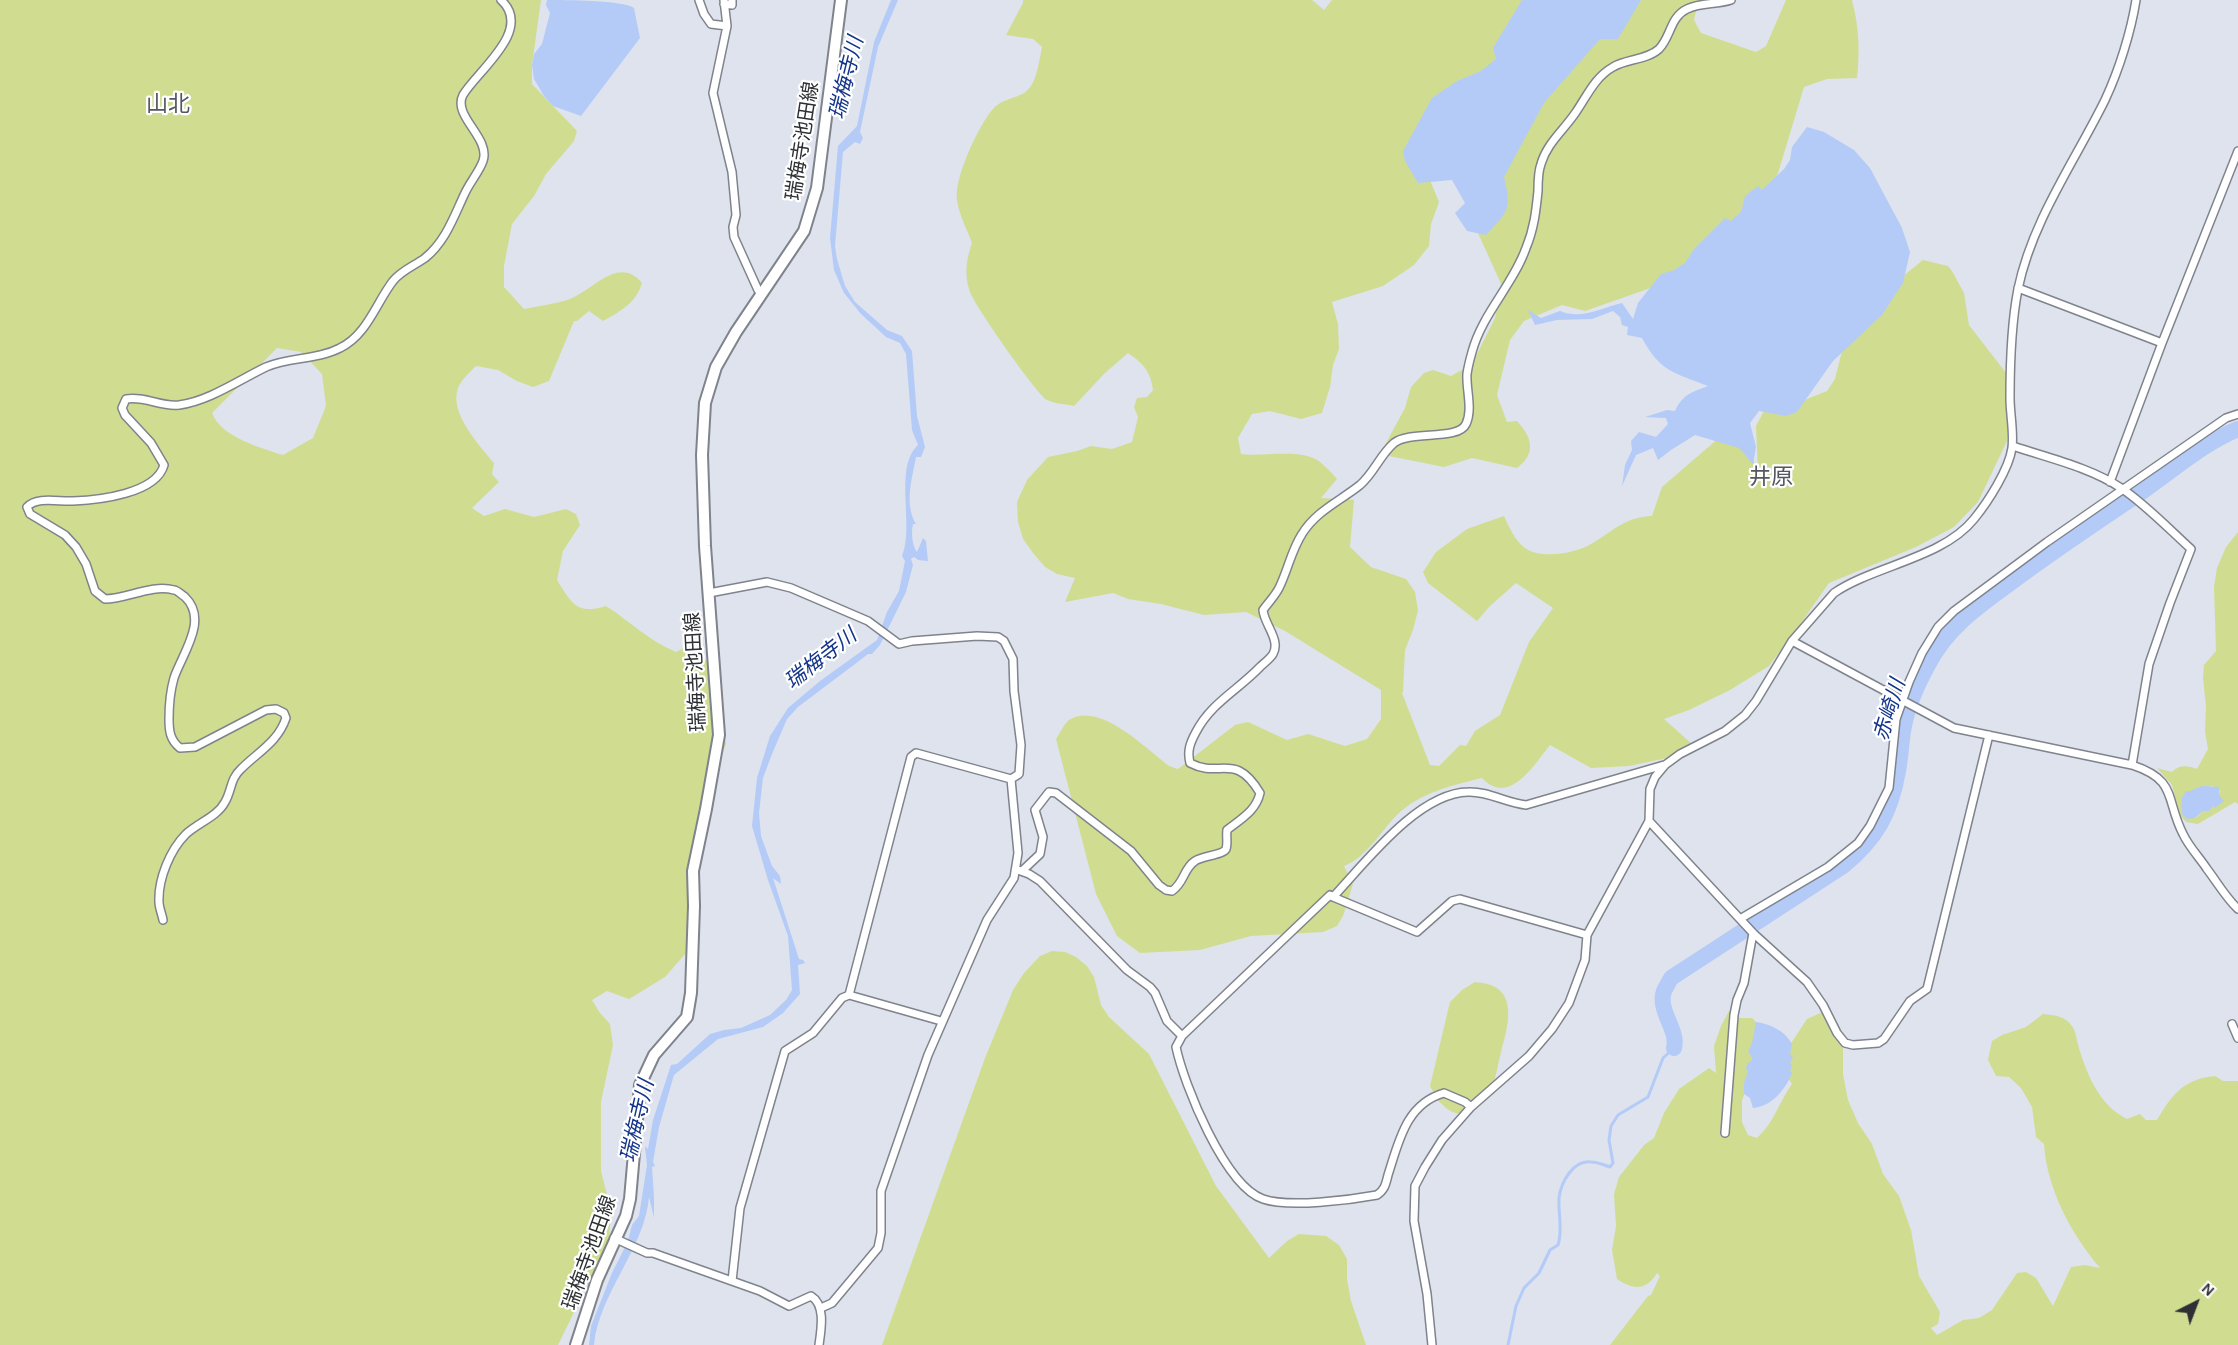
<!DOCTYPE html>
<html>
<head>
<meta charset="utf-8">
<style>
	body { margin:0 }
	#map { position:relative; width:2238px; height:1345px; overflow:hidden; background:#dee3ed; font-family:Karla,sans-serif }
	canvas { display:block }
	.north { position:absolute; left:2166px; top:1273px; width:60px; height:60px; -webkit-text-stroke:4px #fff; paint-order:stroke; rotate:42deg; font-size:16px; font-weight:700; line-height:24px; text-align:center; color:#2e3034 }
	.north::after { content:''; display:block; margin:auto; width:21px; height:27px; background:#2e3034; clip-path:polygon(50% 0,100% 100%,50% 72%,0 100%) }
</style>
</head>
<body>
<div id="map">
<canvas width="2238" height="1345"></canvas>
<div class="north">N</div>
</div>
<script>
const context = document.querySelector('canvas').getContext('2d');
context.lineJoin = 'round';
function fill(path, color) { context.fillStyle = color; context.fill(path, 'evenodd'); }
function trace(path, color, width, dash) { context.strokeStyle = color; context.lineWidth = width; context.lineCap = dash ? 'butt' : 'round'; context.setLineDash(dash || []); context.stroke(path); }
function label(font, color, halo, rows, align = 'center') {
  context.font = font + ' Karla,"Noto Sans JP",sans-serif'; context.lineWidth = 4.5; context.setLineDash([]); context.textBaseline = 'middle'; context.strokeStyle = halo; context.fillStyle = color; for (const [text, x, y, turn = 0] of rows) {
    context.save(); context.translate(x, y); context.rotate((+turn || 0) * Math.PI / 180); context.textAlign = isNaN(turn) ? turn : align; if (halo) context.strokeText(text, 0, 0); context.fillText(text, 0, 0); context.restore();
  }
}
fill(new Path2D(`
	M0,0H541L532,65V84L577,131L574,141L546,174L534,196L512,224L504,266V287L524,309C538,306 556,304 570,299C594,289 619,255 642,283C636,303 621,311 603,321L589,311L577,321H574L549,381L533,387L517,381L498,370L476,366C469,373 462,379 458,388C449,413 479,445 494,463L492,474L499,482L472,508L484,516L505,509L534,517L566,509L576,514L580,525L563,551L557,580C572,604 577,615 606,606C631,622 649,641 676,652L689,645L707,661L726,744L695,826L686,953L665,977L629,999L607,991L592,1000L600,1013L610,1024L613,1045L601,1102V1171L611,1211L609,1241L558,1345H0ZM277,348L301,352L322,374L326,406L313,438L283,455C261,448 221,437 212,413Z
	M1023,0H1312L1324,10L1332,0H1533L1509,62L1418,151L1439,202L1431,224L1429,246L1414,265L1383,286L1332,302L1338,324L1339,349L1333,365L1330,387L1322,413L1301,419L1270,411L1252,414L1238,438L1241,454C1263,457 1302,448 1320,462C1326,467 1332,473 1337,479L1321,498L1354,500L1350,547L1371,567L1406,579L1415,592L1418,610L1413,630L1405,650L1403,692L1402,693L1430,765L1439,766L1460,745L1466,746L1475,731L1500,715L1529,642L1553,608L1516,583L1490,606L1477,621L1428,583L1423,572L1436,552L1467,529L1504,516C1509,527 1515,541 1525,548C1541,560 1577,553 1593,543C1614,530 1626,517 1652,516L1662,487L1720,437L1749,449L1758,472L1756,426L1768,403L1787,407L1827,391L1835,379L1843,347L1897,281L1923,260L1948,266L1952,271L1964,293L1969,325L2010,378L2013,390L2007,422V441L1978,502L1954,527L1916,547L1829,583L1794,633L1769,666L1730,690L1689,710L1664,719L1692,744L1672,757L1629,766L1591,768L1550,745C1534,765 1509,807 1482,778C1453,785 1419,793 1397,815C1380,832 1367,857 1344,866L1353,884L1343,916L1337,926L1323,932L1251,936L1200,950L1140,953L1117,936L1096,894L1056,739C1060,733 1064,724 1069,720C1100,701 1146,749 1169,766L1178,769L1235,725L1248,722L1287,740L1308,734L1345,746L1367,739L1381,719V690L1285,631L1246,612L1204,615L1161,604L1128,599L1113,593L1065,602L1075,578L1057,574L1045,567L1033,553L1023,539L1018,522L1017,502L1027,480L1048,457L1077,451L1091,446L1112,449L1132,442L1138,417L1134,407L1137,398L1147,397L1153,390C1151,372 1143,363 1128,353L1105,373L1074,406C1066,404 1055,404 1047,400C1038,396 974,305 970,292C964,275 966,260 972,243C967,229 959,215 957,200C954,178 978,127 992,110C1001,99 1014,99 1024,93C1037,85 1039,61 1042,47L1033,39L1006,35L1023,3Z
	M1613,0H1717L1696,11L1694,20L1701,33L1756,52L1766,46L1786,0H1852C1859,26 1860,52 1857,78L1827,79L1804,87L1769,203L1662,284L1585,311L1562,305L1524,321L1510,340L1497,395L1507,422L1517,421C1533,438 1536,454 1517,468L1472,458L1444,467L1389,456L1385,445L1405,408L1411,387L1424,373L1433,370L1451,376L1462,370L1477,354L1495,318L1502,286L1473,222L1527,116Z
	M2238,532V804L2235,802L2198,824L2186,822L2180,815L2172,785L2157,768L2172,772C2180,764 2188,766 2197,769L2208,749L2205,732L2206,707L2203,678L2204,665L2216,651L2214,587L2217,568L2226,547ZM2212,786L2220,791L2213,806L2203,811L2196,818L2184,815L2181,799C2190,789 2200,788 2212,786Z
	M1052,951L1065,952L1076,957L1087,966L1094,977L1101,1005L1109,1017L1149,1054L1216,1186L1269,1258L1287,1241L1299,1234L1326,1236L1339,1245L1347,1259V1279L1351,1301L1366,1345H882L985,1058L1013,990L1024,973L1040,956Z
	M1475,982C1485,983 1497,985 1503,994C1514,1010 1505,1036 1501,1052C1498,1064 1496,1077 1492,1088C1483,1109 1461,1124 1443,1105C1437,1101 1434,1092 1430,1086L1450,1002L1462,990Z
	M1729,1011L1740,1018H1752L1760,1026L1749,1083L1742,1100V1122L1748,1135L1757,1138C1774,1123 1779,1102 1792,1084L1786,1075V1051L1807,1019L1825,1011L1838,1027L1843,1042V1074L1848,1100L1858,1123L1872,1144L1883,1174L1899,1196L1911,1230L1919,1276L1940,1312L1938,1324L1931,1328L1937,1335L1963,1320L1979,1318L1992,1310L2017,1273L2026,1272L2036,1278L2053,1306L2071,1267L2085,1265L2100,1268C2071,1234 2047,1189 2044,1144L2036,1137L2032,1107L2021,1088L2009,1077L1996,1076L1988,1060L1992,1041L2002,1035L2026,1027L2043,1014C2054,1015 2065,1016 2072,1026C2076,1031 2077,1042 2079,1048C2087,1075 2100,1106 2127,1119L2140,1114L2146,1120H2157C2172,1095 2183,1079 2215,1076L2223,1081H2238V1345H1610L1648,1296L1651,1295L1660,1276L1657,1273C1646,1291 1633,1290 1617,1279L1612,1250L1616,1226L1614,1194L1619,1177L1644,1145L1654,1138L1664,1113L1679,1089L1709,1068L1716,1073L1714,1046L1721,1026Z`), '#d0dd91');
fill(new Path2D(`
	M547,0C566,0 622,0 634,8L640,38L581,116L553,106L544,96L534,79L532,65L534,54L542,44L550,13L546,5Z
	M891,0H898L878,47L860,132L863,138L860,144L855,142L843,152L835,246L837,259L845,286L855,302L887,330L902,336L912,351L917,416L925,447L921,457H916C912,479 904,504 916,524H913C911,532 912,546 917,552L923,538L926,541L928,561L918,560L914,557L911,559L913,565L906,592L880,645L872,654H868L855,664L798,707L787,719L772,754L763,778L759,813L761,836L772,866L780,876L781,884L773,878L799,959L803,960L805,963L798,965L800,994L783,1013L763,1027L718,1039L674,1075L659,1127L653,1162L655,1166L652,1167L654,1197V1218L649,1197C645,1248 599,1293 594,1345H589L591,1326L612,1273L628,1241L632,1225L639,1216L647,1165L645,1146L648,1149L653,1120L671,1065L677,1064L710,1034L724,1030L741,1028L770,1015L786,1000L792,990L788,936L768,880L752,826L757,778L770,736L788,708L820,681L877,640L887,612L899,591L905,561L902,556C915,526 893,468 918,445L912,430L906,354L900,343L886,337L861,314L844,293L834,270L830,238L838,146L857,126L874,42Z
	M1522,0H1641L1618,39H1600L1544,103L1504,177C1512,209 1508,212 1486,235L1467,231L1455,213L1465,203L1452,180L1418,183L1405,161L1403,151L1432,98L1457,81L1481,71L1496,59L1493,48Z
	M1807,127L1824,132L1854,150L1870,168L1902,228L1910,252L1903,283L1882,315L1833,361L1797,412L1786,416L1759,411L1750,423L1756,447L1753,464L1739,448L1695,435L1671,450L1658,460L1653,448L1636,455L1622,486L1625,465L1632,450L1631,441L1639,432L1656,437L1668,424L1666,418L1645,417L1667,410L1675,411C1684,393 1691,393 1708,386C1675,373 1660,372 1642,338L1627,335L1628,327L1622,325L1620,317L1613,311L1592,319L1557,320L1535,325L1528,310L1541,318L1560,311C1581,320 1601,308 1622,303L1633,319L1638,303L1661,274L1674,270L1685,263L1694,249L1725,218L1731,221L1741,212L1745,196L1758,186L1762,190L1784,169L1790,160L1792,147Z
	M2202,786L2219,787V795L2224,801L2215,808L2213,806L2209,811H2203L2195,818L2187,819L2182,814L2181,799L2186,791H2190Z
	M1756,1022C1771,1024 1785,1031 1792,1044L1790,1054L1793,1057L1790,1063L1792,1066L1790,1071L1792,1073C1786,1089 1771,1107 1753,1108L1750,1098L1744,1094V1083L1748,1071L1746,1069L1747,1064L1752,1060L1751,1055L1748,1052L1752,1043Z`), '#b4cbf8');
trace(new Path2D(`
	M1508,1345L1516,1306L1524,1288L1539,1273L1550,1250L1558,1245C1563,1229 1558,1214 1559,1198C1561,1182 1573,1160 1591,1162C1598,1162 1604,1165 1610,1167L1613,1163L1609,1140L1611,1126L1618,1115L1648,1097L1663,1058L1674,1048`), '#b4cbf8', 3);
trace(new Path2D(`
	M1674,1048C1679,1030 1657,1011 1664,991C1666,987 1669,982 1671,978L1843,866C1876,839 1891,813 1898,771C1901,756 1901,740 1904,726C1908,705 1919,681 1929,663C1948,627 1978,607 2009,584C2053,551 2098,521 2143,491C2175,469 2202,444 2238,429`), '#b4cbf8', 16);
const street = new Path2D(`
	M699,0L704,14L711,24L727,26
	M724,0L727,26L713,93L732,172L736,215L733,227L734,237L758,290L761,293
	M724,4L732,5V0
	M2018,288L2162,343
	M2013,446C2048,458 2089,467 2121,488C2144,503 2170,530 2191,549L2170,603L2149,664L2132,765
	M2110,482L2162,343L2238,151
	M709,593L767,582L791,588L868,621L899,644L912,641L977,636L998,637L1004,641L1013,659L1014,691L1021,745L1019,774L1011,779L916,753L911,757L849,995L842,998L813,1033L785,1051L740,1208L732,1281
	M1792,641L1954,728L2132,765C2178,780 2165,799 2183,834C2189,847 2200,858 2207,869C2217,882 2226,898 2238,909
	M1649,821L1753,933L1807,982L1823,1005L1837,1033L1845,1043L1853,1045L1878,1043L1884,1039L1910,1001L1927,989L1989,735
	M1018,870L1029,874L1040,881L1127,970L1150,987L1155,993L1167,1021L1182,1036
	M1022,871L1040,854L1043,837L1035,810L1049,792L1056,793L1131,851L1159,885L1166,890L1172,891C1185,882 1183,869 1195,861C1202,856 1223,855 1226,849C1228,844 1226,835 1227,830C1241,819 1256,811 1260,793C1235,751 1220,779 1190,763C1187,751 1190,743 1196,732C1211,703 1238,690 1260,667C1264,663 1270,659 1273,654C1281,640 1264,624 1263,610C1268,603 1275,596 1279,588C1288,570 1291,551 1302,534C1316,511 1340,501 1360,485C1374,473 1380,455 1394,443C1410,430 1458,441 1466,424C1473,409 1466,390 1467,374C1468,367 1470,359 1472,352C1482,314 1513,285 1526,248C1534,229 1536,211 1538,191C1538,182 1538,172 1541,164C1547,143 1564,130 1576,112C1587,96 1595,77 1613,67C1626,59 1647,60 1659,49C1671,37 1670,17 1687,9C1701,2 1716,5 1731,0
	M1333,897L1417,932L1452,901L1460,899L1587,935
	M1740,919L1828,867L1858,843L1870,826L1889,788L1896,719L1909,682L1922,653L1938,627L1954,611L2047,542L2226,418L2238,414
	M163,920C162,914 159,908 159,902C158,879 170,850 186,834C198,823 218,816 225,802C232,790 230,779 241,769C258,752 278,742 286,718L284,713L276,709L266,710L195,747L180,748C170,740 169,731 169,719C169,706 170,692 174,678C182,654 209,620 185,597C182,595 177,590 174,590C151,584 127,599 105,599L95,591L86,564L76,547L65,535L30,514L27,507C37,496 59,502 73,501C98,500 156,494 164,465L151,443L125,415L122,408L126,399C146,396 160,407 179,405C209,401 239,380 266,367C289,357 317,360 340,348C367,335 376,303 393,281C402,270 414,266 425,258C446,241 454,216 465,193C470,182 479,172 483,161C491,138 452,116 463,95C477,71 534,30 501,0
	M849,995L941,1021
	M2232,1024L2238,1038
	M1471,1107L1465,1102L1444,1093C1406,1104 1399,1141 1388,1175C1386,1183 1385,1190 1377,1195C1350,1200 1289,1208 1263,1199C1225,1186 1184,1085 1176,1047L1182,1036L1330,895L1333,897C1366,862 1418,793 1468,792C1488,791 1506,803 1526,805L1664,765
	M1725,1133L1734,1015L1737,1000L1744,983L1753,933
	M614,1238L647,1253H653L760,1291L789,1306L811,1296C826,1305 821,1330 819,1345
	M821,1308L832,1303L878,1248L881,1233V1191L928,1055L987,920L1014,878L1018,853L1011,779
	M1432,1345L1427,1294L1414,1221L1415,1186L1425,1167L1442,1140L1471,1107L1529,1056L1552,1029L1569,1003L1585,960L1587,935L1649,821L1650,789L1655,777L1665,765L1680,754L1725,731L1745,715L1756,701L1792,641L1834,593C1873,566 1943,558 1974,519C1988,502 2009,469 2012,448C2014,432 2010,414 2010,398C2010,362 2011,325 2018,289C2032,221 2075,161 2105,100C2119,70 2131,32 2136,0`);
const secondary = new Path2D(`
	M576,1345L597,1280L626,1216L630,1199L640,1085L654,1055L687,1017L691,993L694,906L693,871L706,809L719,735L705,546L702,455L705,403L716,367L736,332L804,231L817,188L841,0`);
trace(street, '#7f838c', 10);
trace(secondary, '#7f838c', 14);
trace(street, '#fff', 7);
trace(secondary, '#fff', 10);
label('20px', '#2e3034', '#fff', [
	["瑞梅寺池田線",803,141,-81],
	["瑞梅寺池田線",696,672,-93],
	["瑞梅寺池田線",590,1253,-70]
]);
label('italic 21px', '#143589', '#fff', [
	["瑞梅寺川",847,78,-76],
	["瑞梅寺川",821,659,-38],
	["赤崎川",1890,710,-73],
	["瑞梅寺川",638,1121,-77]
]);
label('22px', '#53575f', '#fff', [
	["山北",168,105],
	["井原",1771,478]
]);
</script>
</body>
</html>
